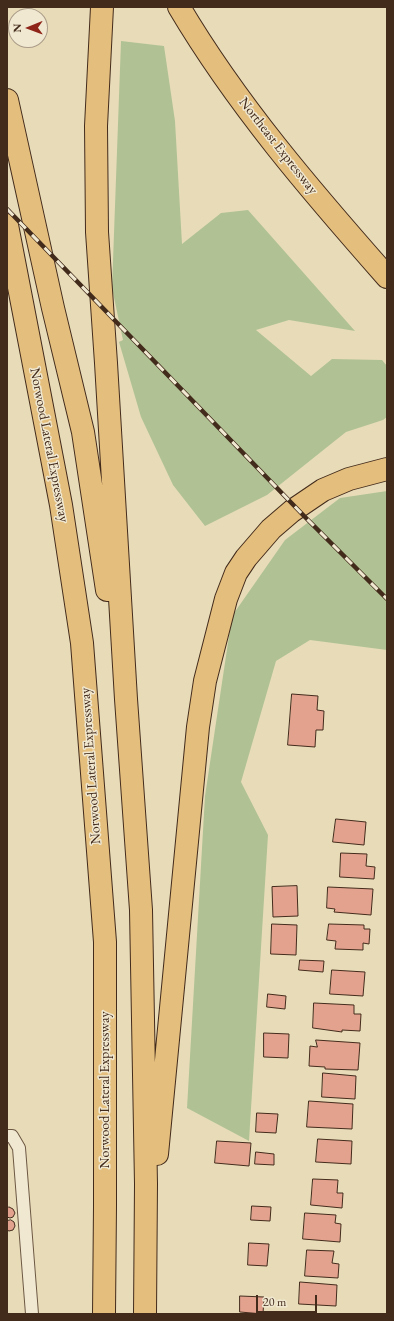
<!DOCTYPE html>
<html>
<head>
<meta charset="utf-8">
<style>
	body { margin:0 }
	#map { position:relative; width:394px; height:1321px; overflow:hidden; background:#e8dcb8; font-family:"EB Garamond",serif }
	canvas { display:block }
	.frame { position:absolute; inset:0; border:8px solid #432b1c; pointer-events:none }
	.north { position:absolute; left:8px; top:8px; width:40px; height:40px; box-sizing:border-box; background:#f0e8d1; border:1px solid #ab9c89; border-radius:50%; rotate:269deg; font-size:11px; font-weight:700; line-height:16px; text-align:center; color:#432b1c }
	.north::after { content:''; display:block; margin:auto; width:14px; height:18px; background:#8f2418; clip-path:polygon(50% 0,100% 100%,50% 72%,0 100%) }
	.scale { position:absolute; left:256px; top:1295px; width:61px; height:18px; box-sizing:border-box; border:2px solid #432b1c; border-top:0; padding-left:5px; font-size:12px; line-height:14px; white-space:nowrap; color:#432b1c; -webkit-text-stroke:3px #f0e8d1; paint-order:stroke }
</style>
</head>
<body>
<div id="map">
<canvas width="394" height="1321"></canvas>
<div class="frame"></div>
<div class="north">N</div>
<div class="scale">20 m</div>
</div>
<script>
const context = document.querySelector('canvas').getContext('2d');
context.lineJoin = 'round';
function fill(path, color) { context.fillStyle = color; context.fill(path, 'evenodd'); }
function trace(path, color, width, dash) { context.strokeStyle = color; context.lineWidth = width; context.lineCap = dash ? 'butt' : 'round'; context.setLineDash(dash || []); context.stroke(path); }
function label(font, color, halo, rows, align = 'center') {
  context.font = font + ' "EB Garamond",serif'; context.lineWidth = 3; context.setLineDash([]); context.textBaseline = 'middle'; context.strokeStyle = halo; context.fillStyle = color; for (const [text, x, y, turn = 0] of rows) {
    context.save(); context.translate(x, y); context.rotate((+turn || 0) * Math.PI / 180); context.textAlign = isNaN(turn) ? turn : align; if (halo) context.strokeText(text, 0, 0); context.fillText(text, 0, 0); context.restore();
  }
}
fill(new Path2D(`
	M121,41L164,46L175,121L182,244L221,213L248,210L355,331L289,320L256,330L311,376L332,359L382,360L387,366V417L383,420L346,432L267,495L205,526L173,485L141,417L119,342L123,340L112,288Z
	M387,491V650L310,640L276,661L241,782L268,835L249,1141L187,1108L205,796L232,616L285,540L340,498Z`), '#b0c294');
const building = new Path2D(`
	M292,694L318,696L317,710L324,711L323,730H316L315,747L288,745Z
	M336,819L366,822L364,845L333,842Z
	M341,853L367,854L366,866L375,867L374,879L340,877Z
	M297,886L298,916L273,917L272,887Z
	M328,887L373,889L371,915L334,912L335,909L327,908Z
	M272,924L297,925L296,955L271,954Z
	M329,924L364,925V929H370L369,944L363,943V950L335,949L336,941L327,940Z
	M300,960L324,961L323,972L299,970Z
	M332,970L365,972L363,996L330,994Z
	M268,994L286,996L285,1009L267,1007Z
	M314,1003L354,1005V1014H361L360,1031L342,1030V1032L313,1028Z
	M264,1033L289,1034L288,1058L264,1057Z
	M316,1040L360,1043L358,1070L325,1069V1067L309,1066L310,1046L317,1047Z
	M323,1073L356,1076L355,1099L322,1097Z
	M309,1101L353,1104L352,1129L307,1127Z
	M257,1113L278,1114L276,1133L256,1132Z
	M318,1139L352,1141L351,1164L316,1162Z
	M217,1141L251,1143L249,1166L215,1163Z
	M256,1152L274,1154V1165L255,1164Z
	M313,1179L338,1180L337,1193H343L342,1208L311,1205Z
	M252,1206L271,1207L270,1221L251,1220Z
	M9,1207L13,1209L15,1213L13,1217L10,1218L7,1217V1209Z
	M305,1213L336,1215L335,1223L341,1224L340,1242L303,1239Z
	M11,1220L14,1222L15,1226L13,1230L9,1231L7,1230V1221Z
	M249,1243L269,1244L267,1266L248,1265Z
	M307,1250L334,1251L332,1263L339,1264L338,1278L305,1276Z
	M300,1282L337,1285L336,1306L299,1304Z
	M240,1296L264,1297L263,1314L240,1312Z`);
fill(building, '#e3a28e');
trace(building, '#432b1c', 1);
const service = new Path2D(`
	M7,1136H12L19,1148L32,1314`);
const motorway = new Path2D(`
	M102,7L96,126L97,232L106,363L126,699L141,910L146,1184L145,1314
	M179,7C237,105 312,192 387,277
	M7,100L53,308L83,432L107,590
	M7,225L61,505L82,643L105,942V1206L104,1314
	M157,1154L198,727L205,681L226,599L236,573L246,558L271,529L292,511L323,490L349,479L387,469`);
trace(service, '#6c5743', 14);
trace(motorway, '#432b1c', 24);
trace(service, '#f0e8d1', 12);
trace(motorway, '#e4be7c', 22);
const rail = new Path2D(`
	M7,209L306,518L387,599`);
trace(rail, '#432b1c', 4.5);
trace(rail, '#f0e8d1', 3, [9]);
label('14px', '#432b1c', '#f0e8d1', [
	["Northeast Expressway",278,146,52],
	["Norwood Lateral Expressway",49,445,79],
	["Norwood Lateral Expressway",91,766,-94],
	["Norwood Lateral Expressway",105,1090,-90]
]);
</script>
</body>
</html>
